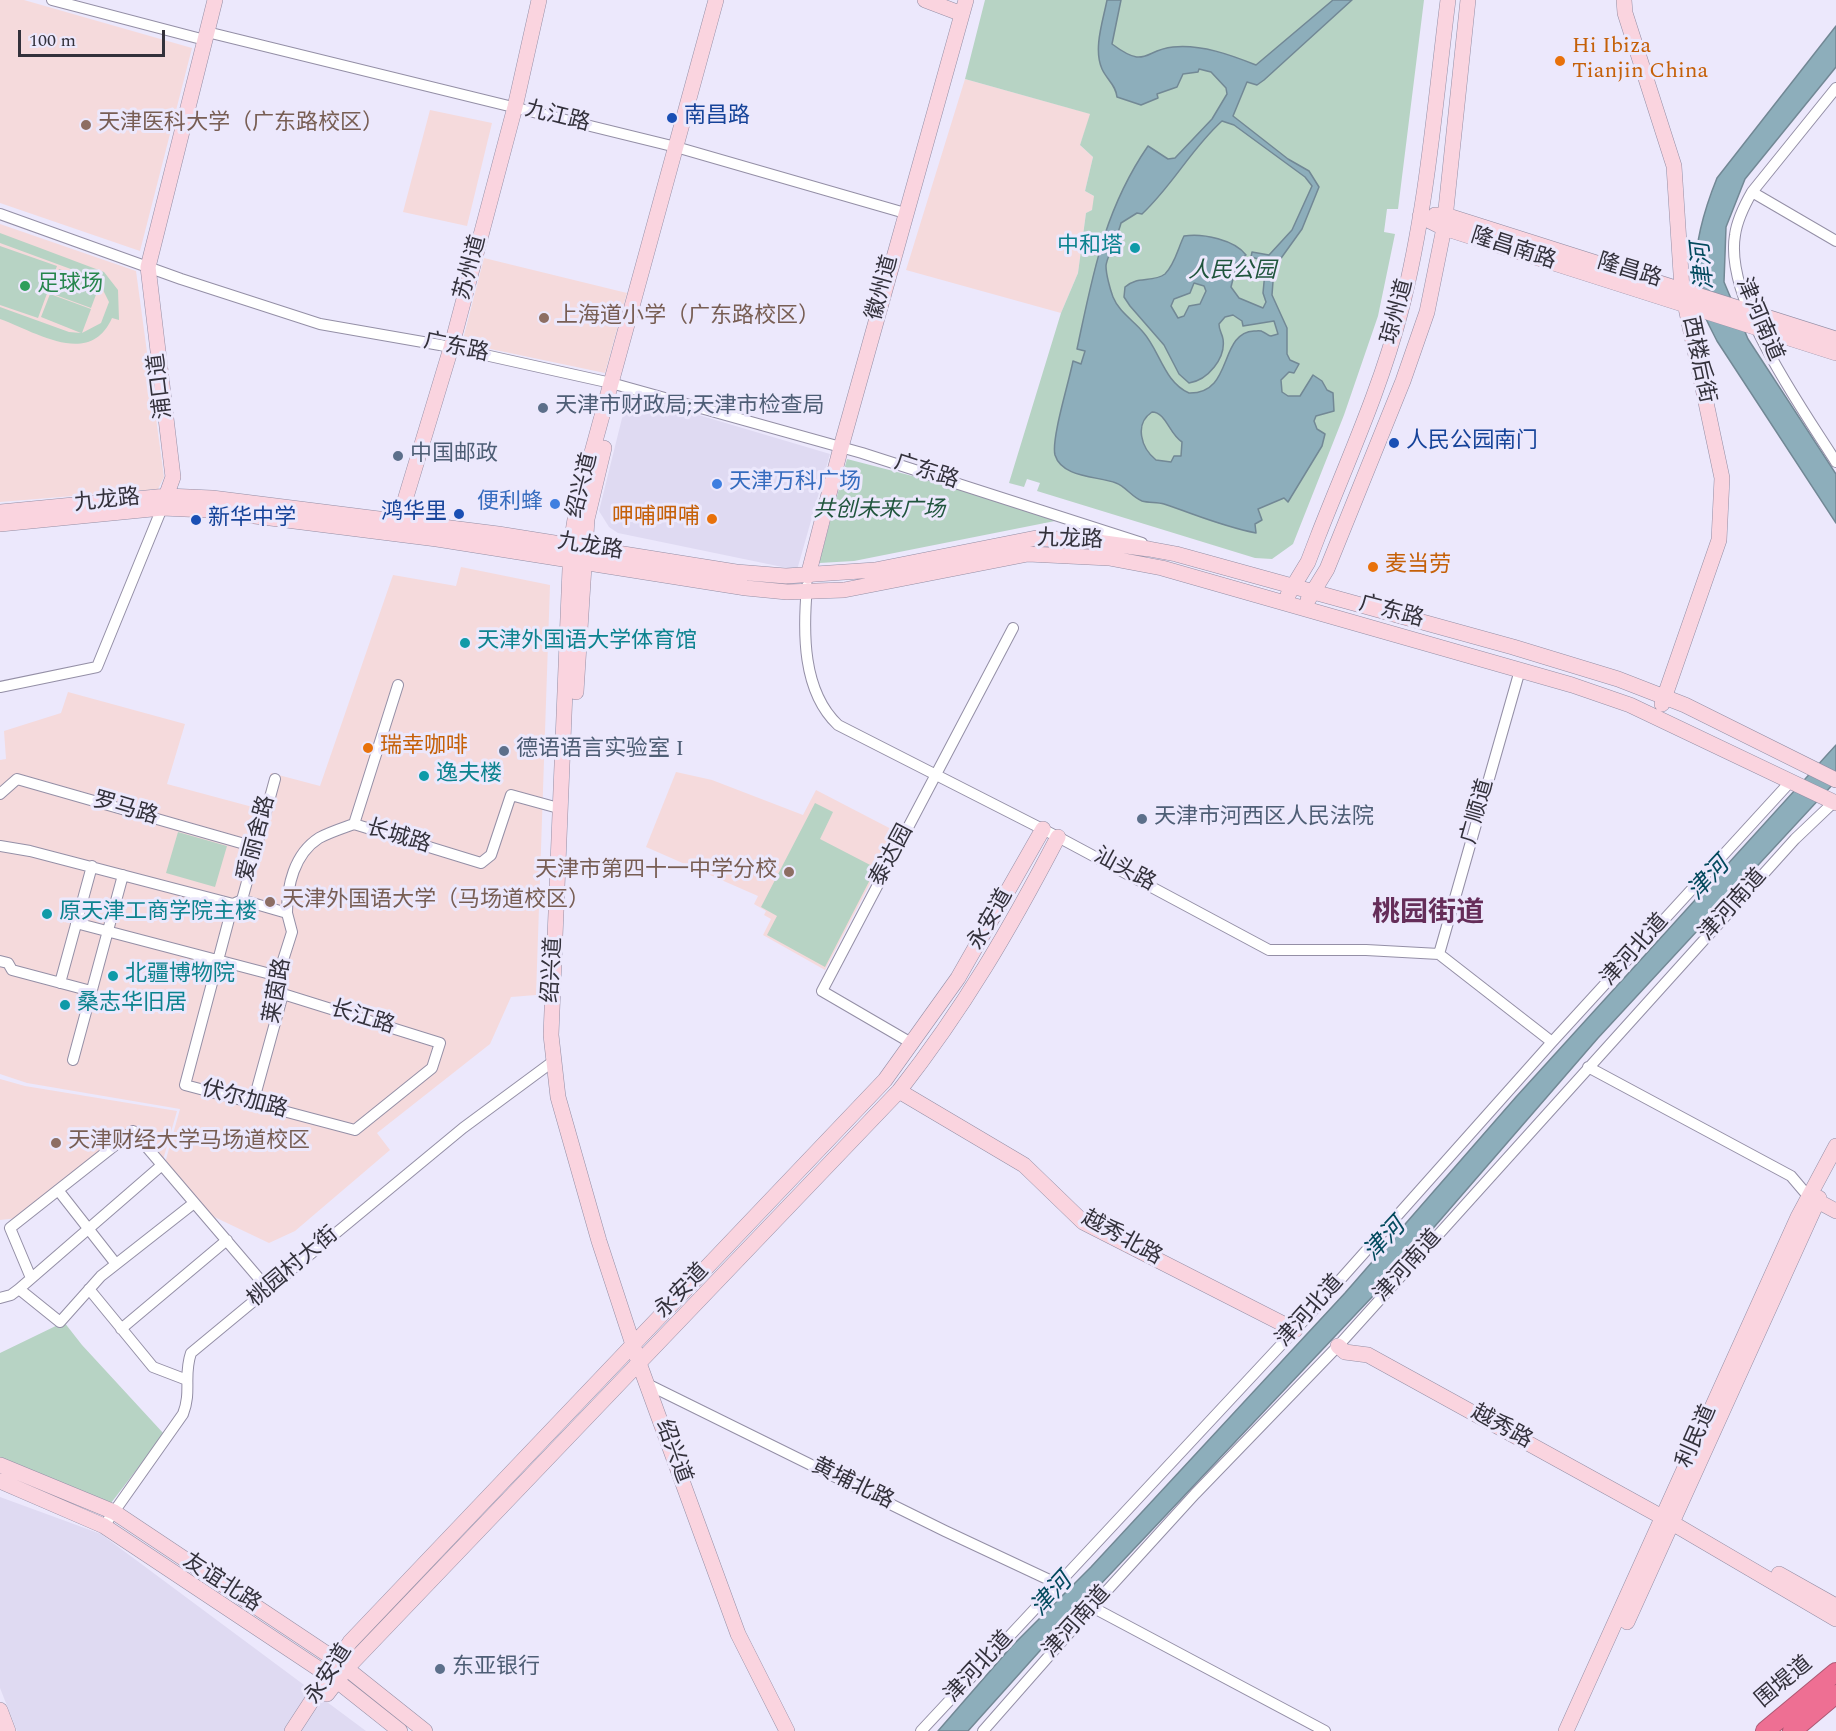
<!DOCTYPE html>
<html>
<head>
<meta charset="utf-8">
<style>
	body { margin:0 }
	#map { position:relative; width:1836px; height:1731px; overflow:hidden; background:#ece8fc; font-family:Spectral,serif }
	canvas { display:block }
	.scale { position:absolute; left:18px; top:30px; width:147px; height:27px; box-sizing:border-box; border:3px solid #33313b; border-top:0; padding-left:8px; font-size:18px; line-height:21px; white-space:nowrap; color:#33313b; -webkit-text-stroke:4px #ece8fc; paint-order:stroke }
</style>
</head>
<body>
<div id="map">
<canvas width="1836" height="1731"></canvas>
<div class="scale">100 m</div>
</div>
<script>
const context = document.querySelector('canvas').getContext('2d');
context.lineJoin = 'round';
function fill(path, color) { context.fillStyle = color; context.fill(path, 'evenodd'); }
function trace(path, color, width, dash) { context.strokeStyle = color; context.lineWidth = width; context.lineCap = dash ? 'butt' : 'round'; context.setLineDash(dash || []); context.stroke(path); }
function label(font, color, halo, rows, align = 'center') {
  context.font = font + ' Spectral,"Noto Sans SC",serif'; context.lineWidth = 6; context.setLineDash([]); context.textBaseline = 'middle'; context.strokeStyle = halo; context.fillStyle = color; for (const [text, x, y, turn = 0] of rows) {
    context.save(); context.translate(x, y); context.rotate((+turn || 0) * Math.PI / 180); context.textAlign = isNaN(turn) ? turn : align; if (halo) context.strokeText(text, 0, 0); context.fillText(text, 0, 0); context.restore();
  }
}
fill(new Path2D(`
	M628,394L830,454L797,570L618,533L609,527L599,511Z
	M0,1497L101,1534L366,1731H17L0,1688Z`), '#dfdaf2');
fill(new Path2D(`
	M0,0H24L192,48L140,251L0,203Z
	M965,79L1091,114L1080,145L1093,157L1085,191L1094,196L1095,204L1092,210L1086,213L1078,273L1061,313L906,270Z
	M430,110L492,123L467,226L403,212Z
	M0,224L136,271L164,477L158,489L0,502Z
	M484,258L627,293L605,373L462,343Z
	M461,567L550,585L536,995L511,997L490,1044L377,1133L390,1150L295,1231L269,1243L206,1213L165,1163L180,1109L27,1083L0,1074V760L6,759L4,731L61,713L68,692L185,724L167,784L260,809L271,773L320,786L393,575L456,586Z
	M676,772L712,780L803,815L816,790L897,832L825,970L763,935L771,919L764,915L766,911L754,904L758,896L646,847Z
	M0,1079L25,1086L177,1111L163,1160L134,1126L18,1218L0,1220Z`), '#f5dadc');
fill(new Path2D(`
	M985,0H1424L1398,209H1387L1384,232L1395,234L1378,316L1344,415L1293,544L1272,559L1255,558L1037,491L1040,483L1027,479L1024,487L1009,483L1061,313L1078,273L1086,213L1092,210L1094,196L1085,191L1093,157L1080,145L1090,114L965,79Z
	M0,233L104,272L118,290L119,320L112,318C90,368 36,332 0,319V307L69,332L81,333L41,317L50,294L91,309L82,333L101,323L109,302L100,284L91,308L50,293L59,269L99,283L87,275L0,243Z
	M0,246L57,266L38,318L0,305Z
	M847,459L978,493L1055,521L854,561L819,563Z
	M815,803L833,812L820,839L876,868L825,967L767,935L777,916L761,907Z
	M178,832L227,846L215,887L166,873Z
	M64,1322L82,1345L164,1434L111,1503L0,1458V1353Z`), '#b7d3c4');
const water = new Path2D(`
	M1107,0H1121L1112,44C1147,70 1143,50 1173,47C1201,44 1231,55 1256,65L1333,0H1352L1264,80L1257,85L1247,82L1233,116L1288,159L1309,171L1319,187L1302,229L1274,268L1272,295L1287,328V354L1290,360L1299,364L1294,373L1289,372L1281,380L1282,392L1288,396H1300L1313,375L1322,381L1327,390L1333,393L1334,411L1316,416L1314,421L1317,429L1325,434L1322,446L1288,502L1284,498L1258,509L1262,520L1255,524L1256,533C1221,526 1197,515 1164,504C1157,502 1149,503 1142,501C1132,497 1125,486 1116,483C1098,476 1062,478 1055,455C1051,439 1069,382 1073,361L1081,364L1085,351L1077,349C1093,274 1104,210 1148,146L1168,159L1175,158L1212,119L1227,94L1226,88L1211,72L1199,69L1198,72L1183,74L1177,87L1157,94L1158,98L1141,105L1117,97C1116,85 1107,80 1102,69C1093,49 1103,21 1107,0ZM1222,121L1234,125L1305,177L1312,186L1292,230L1269,255L1252,252L1251,257L1266,261L1263,293L1266,302L1263,308L1239,298L1231,287L1237,263L1246,255C1235,240 1203,233 1184,236C1178,248 1175,264 1165,274C1153,283 1136,276 1125,287L1124,297L1130,306L1164,345L1179,374L1189,383C1208,380 1226,358 1223,339C1222,333 1219,331 1219,324L1225,317L1233,315L1242,321L1243,326L1274,321L1278,334L1271,336C1268,336 1266,333 1263,332C1261,330 1257,331 1254,331C1218,333 1234,394 1189,393C1164,382 1160,351 1143,332C1133,320 1119,312 1113,297C1110,289 1106,274 1106,266C1106,259 1119,233 1121,223L1137,213L1142,214C1173,185 1191,149 1222,121ZM1194,283L1204,286L1206,291L1200,304L1189,306L1184,316L1178,318L1171,306L1174,299L1190,293ZM1152,412C1166,412 1169,434 1182,442L1181,456H1174L1171,462L1156,460C1141,448 1134,424 1152,412Z
	M1836,26V67L1745,179L1726,227L1724,282L1748,339L1836,474V523L1717,341C1708,323 1695,300 1695,279C1694,245 1704,210 1717,178Z
	M1836,745V781L1598,1038L1390,1278L1081,1605L968,1731H938L1011,1647L1091,1567L1345,1293L1516,1097Z`);
fill(water, '#8daebb');
trace(water, '#728895', 1.5);
const street = new Path2D(`
	M52,0L205,40
	M207,32L676,147L905,213
	M1836,88L1752,192C1744,206 1737,220 1735,235C1724,300 1802,408 1836,462
	M1752,192L1836,241
	M0,214L181,279L320,324L440,345L611,383L862,453L1142,543
	M807,586C803,632 802,691 838,725L1058,837L1269,950H1366L1439,954L1552,1042
	M0,687L97,667L162,508
	M0,794L17,779L255,847
	M354,824L398,685
	M0,846L30,851L233,904L242,900L287,913C287,886 294,854 319,838C330,832 343,828 354,824L481,863L491,855L511,795L562,809
	M242,900L275,779
	M233,904L185,1085L355,1130L432,1068L440,1043L283,994
	M76,923L278,976
	M1439,954L1520,670
	M0,961L8,963L12,970L91,991
	M60,983L92,866
	M913,1044L822,991L1013,628
	M73,1060L123,875
	M1588,1067L1791,1176L1808,1196
	M253,1103L283,994L278,976L292,932L287,913
	M162,1165L268,1289
	M58,1190L116,1264
	M19,1289L60,1322L101,1276L194,1203
	M89,1289L153,1367L187,1380
	M0,1298L11,1295L19,1289L162,1165L133,1131L10,1228L31,1278
	M121,1329L227,1240
	M647,1384L945,1531L1058,1584
	M104,1526L183,1414C192,1391 183,1376 191,1353L463,1128L555,1060
	M1092,1607L1325,1731
	M921,1731L1307,1317L1552,1042L1791,781
	M983,1731L1092,1607L1195,1494L1338,1346L1795,839L1834,802`);
const secondary = new Path2D(`
	M716,0L611,383L577,507L571,544L551,1035L558,1097L599,1241L639,1363L738,1634L787,1731
	M925,0L962,14
	M1624,0L1625,13L1674,166L1682,289L1722,478L1719,540L1662,704
	M1435,215H1445L1836,339
	M1420,216L1444,228L1836,353
	M163,505L173,477L148,267L215,0
	M0,512L167,496L212,498L498,534L736,572L786,576L875,570L1036,538L1082,540L1149,549L1176,554L1513,647L1618,679L1685,705L1836,780
	M0,524L162,508L207,510L437,539L746,588L787,592L844,590L1028,554L1109,558L1162,568L1572,685L1630,705L1836,803
	M396,530L451,348L515,107L539,0
	M808,576L841,447L966,0
	M1288,595L1308,562L1318,536C1347,462 1381,388 1401,310C1427,209 1435,103 1448,0
	M1308,600L1327,569L1403,381L1427,312L1444,228L1468,0
	M576,692L587,519L604,448
	M899,1091L1024,1165L1083,1222L1295,1330
	M1810,1197L1836,1211
	M1338,1346L1345,1352L1368,1355L1662,1517L1836,1619
	M0,1465L114,1512L336,1660L425,1731
	M0,1481L104,1526L337,1681L400,1731
	M1779,1574L1836,1606
	M1627,1622L1819,1198
	M327,1694L347,1668L899,1091C964,1008 1010,929 1058,837
	M0,1710L8,1731
	M292,1731L350,1642L885,1080L958,978L1043,829
	M1566,1731L1798,1217L1836,1146`);
const highway = new Path2D(`
	M1765,1731L1836,1672
	M1792,1731L1836,1694`);
trace(street, '#948fa6', 12);
trace(secondary, '#948fa6', 16);
trace(highway, '#ad5974', 20);
trace(street, '#fff', 10);
trace(secondary, '#fad4df', 15);
trace(highway, '#ee6f93', 18);
for (const [x, y, r, color] of [
	[1560,61,6,"#e8710a"],
	[672,118,6,"#1a4fb4"],
	[86,125,6,"#8d6e63"],
	[1135,248,6,"#0f9aa8"],
	[25,286,6,"#2e9e5b"],
	[544,318,6,"#8d6e63"],
	[543,408,6,"#5c6f8a"],
	[1394,443,6,"#1a4fb4"],
	[398,456,6,"#5c6f8a"],
	[717,484,6,"#3f7fe0"],
	[555,504,6,"#3f7fe0"],
	[459,514,6,"#1a4fb4"],
	[712,519,6,"#e8710a"],
	[196,520,6,"#1a4fb4"],
	[1373,567,6,"#e8710a"],
	[465,643,6,"#0f9aa8"],
	[368,748,6,"#e8710a"],
	[504,751,6,"#5c6f8a"],
	[424,776,6,"#0f9aa8"],
	[1142,819,6,"#5c6f8a"],
	[789,872,6,"#8d6e63"],
	[270,902,6,"#8d6e63"],
	[47,914,6,"#0f9aa8"],
	[113,976,6,"#0f9aa8"],
	[65,1005,6,"#0f9aa8"],
	[56,1143,6,"#8d6e63"],
	[440,1669,6,"#5c6f8a"]
]) { const dot = new Path2D(); dot.arc(x, y, r, 0, 2 * Math.PI); context.fillStyle = color; context.fill(dot); trace(dot, '#ece8fc', 2); }
label('22px', '#c56008', '#ece8fc', [
	["Hi Ibiza",1572,48],
	["Tianjin China",1572,73],
	["呷哺呷哺",700,519,"right"],
	["麦当劳",1385,567],
	["瑞幸咖啡",380,748]
], 'left');
label('22px', '#33313b', '#ece8fc', [
	["九江路",557,118,14],
	["隆昌南路",1513,250,18],
	["苏州道",472,268,-75],
	["隆昌路",1629,272,17],
	["徽州道",884,288,-75],
	["琼州道",1399,312,-75],
	["津河南道",1758,320,67],
	["广东路",456,349,12],
	["西楼后街",1697,360,78],
	["浦口道",162,386,-97],
	["广东路",926,473,18],
	["绍兴道",584,486,-76],
	["九龙路",107,502,-6],
	["九龙路",1070,541,2],
	["九龙路",590,548,9],
	["广东路",1391,613,15],
	["罗马路",125,810,16],
	["广顺道",1479,812,-74],
	["长城路",398,838,17],
	["爱丽舍路",258,839,-75],
	["泰达园",893,856,-62],
	["汕头路",1124,871,28],
	["津河南道",1734,906,-48],
	["永安道",992,920,-60],
	["津河北道",1636,951,-48],
	["绍兴道",554,970,-87],
	["莱茵路",279,991,-80],
	["长江路",362,1019,17],
	["伏尔加路",244,1101,15],
	["越秀北路",1121,1239,29],
	["津河南道",1409,1267,-48],
	["桃园村大街",294,1268,-40],
	["永安道",683,1292,-46],
	["津河北道",1311,1312,-48],
	["越秀路",1501,1428,29],
	["利民道",1698,1437,-66],
	["绍兴道",672,1452,70],
	["黄埔北路",852,1485,26],
	["友谊北路",221,1584,33],
	["津河南道",1078,1623,-48],
	["津河北道",980,1668,-47],
	["永安道",330,1675,-57],
	["围堤道",1785,1683,-40]
]);
label('22px', '#164399', '#ece8fc', [
	["南昌路",684,118],
	["人民公园南门",1406,443],
	["鸿华里",447,514,"right"],
	["新华中学",208,520]
], 'left');
label('22px', '#785e54', '#ece8fc', [
	["天津医科大学（广东路校区）",98,125],
	["上海道小学（广东路校区）",556,318],
	["天津市第四十一中学分校",777,872,"right"],
	["天津外国语大学（马场道校区）",282,902],
	["天津财经大学马场道校区",68,1143]
], 'left');
label('22px', '#0d838f', '#ece8fc', [
	["中和塔",1123,248,"right"],
	["天津外国语大学体育馆",477,643],
	["逸夫楼",436,776],
	["原天津工商学院主楼",59,914],
	["北疆博物院",125,976],
	["桑志华旧居",77,1005]
], 'left');
label('italic 22px', '#20553d', '#ece8fc', [
	["人民公园",1232,273],
	["共创未来广场",879,512]
]);
label('22px', '#27864d', '#ece8fc', [
	["足球场",37,286]
], 'left');
label('22px', '#4e5e75', '#ece8fc', [
	["天津市财政局;天津市检查局",555,408],
	["中国邮政",410,456],
	["德语语言实验室 I",516,751],
	["天津市河西区人民法院",1154,819],
	["东亚银行",452,1669]
], 'left');
label('22px', '#366cbe', '#ece8fc', [
	["天津万科广场",729,484],
	["便利蜂",543,504,"right"]
], 'left');
label('italic 24px', '#02495d', '#ece8fc', [
	["津河",1705,266,-96],
	["津河",1710,880,-47],
	["津河",1386,1241,-47],
	["津河",1053,1596,-48]
]);
label('bold 28px', '#652d59', '#ece8fc', [
	["桃园街道",1428,916]
]);
</script>
</body>
</html>
